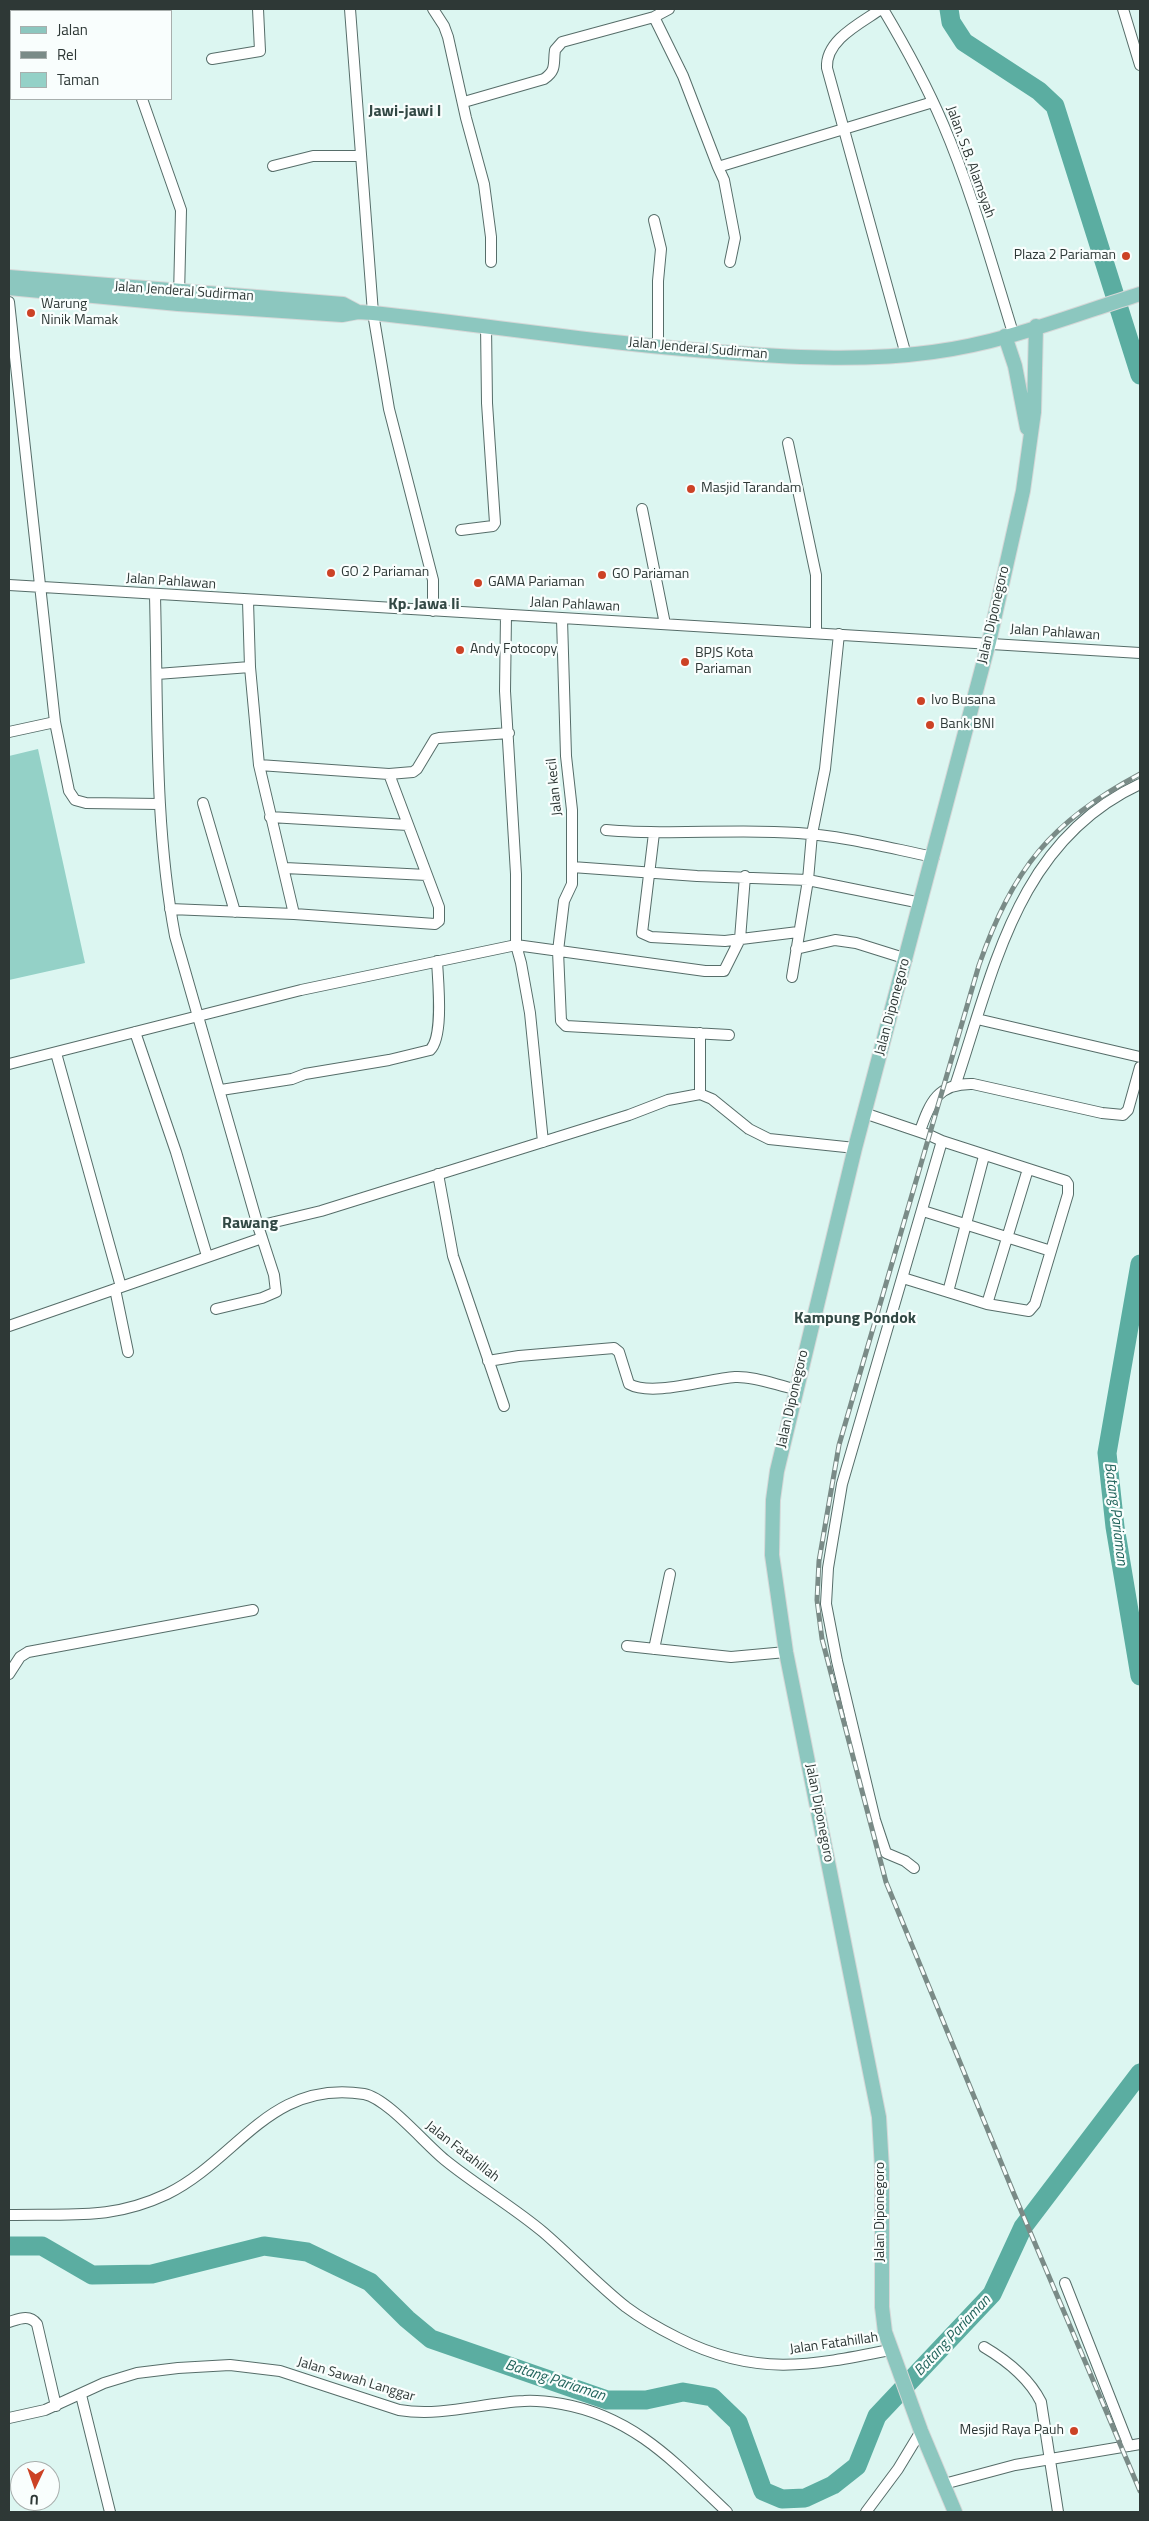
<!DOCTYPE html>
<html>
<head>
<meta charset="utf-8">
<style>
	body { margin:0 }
	#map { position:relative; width:1149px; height:2521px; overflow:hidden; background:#dcf6f1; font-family:"Titillium Web",sans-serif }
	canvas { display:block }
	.frame { position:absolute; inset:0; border:10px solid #2e3836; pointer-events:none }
	.legend { position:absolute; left:10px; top:10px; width:162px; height:90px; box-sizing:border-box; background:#f9fefd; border:1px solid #a8afad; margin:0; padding:6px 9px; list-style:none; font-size:15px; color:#2e3836 }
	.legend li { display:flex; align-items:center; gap:10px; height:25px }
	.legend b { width:25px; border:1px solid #a8afad }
	.north { position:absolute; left:10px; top:2461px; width:50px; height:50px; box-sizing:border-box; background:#f9fefd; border:1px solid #a8afad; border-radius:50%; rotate:183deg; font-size:14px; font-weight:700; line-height:20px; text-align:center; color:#2e3836 }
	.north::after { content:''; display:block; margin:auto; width:18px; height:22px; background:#cc4225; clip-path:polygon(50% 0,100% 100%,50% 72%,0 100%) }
</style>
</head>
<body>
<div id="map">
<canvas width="1149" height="2521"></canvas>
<div class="frame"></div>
<ul class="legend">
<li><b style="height:6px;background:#8cc7bf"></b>Jalan</li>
<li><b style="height:6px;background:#7a8b87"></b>Rel</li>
<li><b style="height:14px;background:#94d1c7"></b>Taman</li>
</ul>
<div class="north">U</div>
</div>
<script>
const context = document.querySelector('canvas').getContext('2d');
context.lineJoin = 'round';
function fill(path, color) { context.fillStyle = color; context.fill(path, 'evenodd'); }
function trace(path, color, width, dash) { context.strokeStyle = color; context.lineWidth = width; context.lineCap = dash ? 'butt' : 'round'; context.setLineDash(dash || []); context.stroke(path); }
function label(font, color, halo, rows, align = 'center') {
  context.font = font + ' "Titillium Web",sans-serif'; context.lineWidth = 4.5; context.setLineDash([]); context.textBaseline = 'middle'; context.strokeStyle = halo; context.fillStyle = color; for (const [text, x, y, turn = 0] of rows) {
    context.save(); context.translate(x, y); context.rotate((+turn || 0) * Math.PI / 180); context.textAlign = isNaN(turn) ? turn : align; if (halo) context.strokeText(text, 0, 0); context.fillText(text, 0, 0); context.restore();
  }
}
fill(new Path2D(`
	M38,749L85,963L9,980V756Z`), '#94d1c7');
trace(new Path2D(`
	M949,9L951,22L964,42L1039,91L1055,106L1140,375
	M1140,1264L1107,1453L1115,1527L1140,1676
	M9,2246H42L92,2275L152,2274L264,2246L307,2252L370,2282L407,2319L431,2339L607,2400H646L683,2392L712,2397L738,2422L763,2491L782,2499L805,2498L833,2485L857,2466L877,2416L992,2294L1023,2227L1140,2073`), '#5bada1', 19);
const minor = new Path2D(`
	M109,9L110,11
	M350,9L373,313L389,409L433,580V611
	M433,9L444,26L448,37L466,118L484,184L491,237V262
	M669,9L654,17L683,76L718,167L933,102
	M881,9C861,23 825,40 827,68L906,355
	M883,9C905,46 926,84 943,124C971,189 992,265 1013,333
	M1123,9L1140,65
	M212,59L260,51L258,9
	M142,99L181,210L179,296
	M464,102L544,79C557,70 553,64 555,50L562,42L654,17
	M273,166L313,156H360
	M718,167L724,180L735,238L730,262
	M654,220L661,249L658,281V348
	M9,302L55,722L69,791L75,800L86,803L159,804
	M788,443L816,575V633
	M642,509L665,624
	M461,530L493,526L495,523L487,403L486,325
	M9,585C386,610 763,627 1140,653
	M155,596C158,709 154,824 175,936L258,1226
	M248,601L250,667
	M562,619L566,756L572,810V884L564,901L558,951L561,1021L566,1026L729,1035
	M157,674L250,667L259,765
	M9,732L55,722
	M389,774L413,772L417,769L435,739L439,738L509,733
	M203,803L235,912
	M270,817L408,825
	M606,830C670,836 734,828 798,833C844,836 889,848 934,857
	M654,833L642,933L651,937L725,941L798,932
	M572,867L697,876L808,880L921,903
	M285,868L427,875
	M170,909L294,914L435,924L439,921V907L389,774L259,765L294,914
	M796,949L835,940L856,943L907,959
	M792,977L808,880L812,834L825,769L839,634
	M977,1019L1140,1057
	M135,1032L176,1152L207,1256
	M700,1033V1094
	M56,1053L121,1287
	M9,1064L301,990L516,945V874L505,691L506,615
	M955,1086C994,970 1017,841 1140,784
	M221,1090L292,1079L305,1074L389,1060L430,1050C444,1037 438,981 437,961
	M864,1113L929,1135L942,1141L842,1484L828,1568L826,1604L837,1661L875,1820L886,1853L905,1861L914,1868
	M920,1131C930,1102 938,1083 973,1084L1102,1113L1123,1115L1128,1110L1140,1067
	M543,1142L530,1013L521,963L516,945L705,971H724L740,939L745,876
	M438,1174L453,1256L504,1406
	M923,1211L1051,1251
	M903,1278L987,1304L1029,1311L1035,1304L1068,1194V1184L1066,1181L942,1141
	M115,1289L128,1352
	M948,1292L984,1156
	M987,1304L1028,1169
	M216,1309L262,1298L276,1292L274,1275L262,1238
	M9,1326L262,1238L258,1226L321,1211L629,1115L668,1100L700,1094L712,1099L749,1129L769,1139L855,1148
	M488,1361L519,1356L614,1348L619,1352L629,1384C652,1397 707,1379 735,1377C754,1376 776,1385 795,1389
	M627,1646L731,1657L786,1652
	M654,1649L670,1574
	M9,1674L20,1657L28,1652L253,1610
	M9,2215C69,2213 110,2221 167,2194C238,2159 270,2079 364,2094C387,2098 425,2144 445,2160C477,2186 512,2206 543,2232C572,2257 597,2284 626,2307C642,2319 660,2329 678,2338C755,2377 810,2366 890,2350
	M1065,2283L1129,2446
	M9,2322C19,2319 29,2314 37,2324L56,2406
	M984,2347C1006,2360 1029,2378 1041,2402L1058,2512
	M81,2395L110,2512
	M9,2418L45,2410L104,2383L137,2373L178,2368L230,2365L280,2371L399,2410C442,2417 482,2403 524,2401C537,2400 550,2402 562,2404C635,2417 676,2464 727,2512
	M944,2484L1015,2465L1140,2444
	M866,2512L898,2469L921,2431`);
const major = new Path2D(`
	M9,277L343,304L358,312
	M9,288L178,304L342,315L358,312L373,313C493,326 613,345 734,353C800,358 868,361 933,352C1004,343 1073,315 1140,294
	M1005,336L1015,366L1027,428
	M955,2512L921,2431L885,2332L882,2307V2169L879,2117L786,1652L772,1555L773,1500L777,1471L855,1148L989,642L1023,491L1034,412L1036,326`);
trace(minor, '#566d69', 12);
trace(major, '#d5d7d7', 16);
trace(minor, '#fff', 10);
trace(major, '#8cc7bf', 14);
const rail = new Path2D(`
	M1140,774C1050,822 1013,869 979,965L839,1445L819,1561L817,1600L822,1639L886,1882L1014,2194L1140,2491`);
trace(rail, '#7a8b87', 5);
trace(rail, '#f9fefd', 3, [9]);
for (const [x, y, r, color] of [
	[1126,256,5,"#cc4225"],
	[31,313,5,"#cc4225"],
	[691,489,5,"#cc4225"],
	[331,573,5,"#cc4225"],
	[602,575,5,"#cc4225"],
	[478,583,5,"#cc4225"],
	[460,650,5,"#cc4225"],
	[685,662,5,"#cc4225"],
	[921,701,5,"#cc4225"],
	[930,725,5,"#cc4225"],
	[1074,2431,5,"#cc4225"]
]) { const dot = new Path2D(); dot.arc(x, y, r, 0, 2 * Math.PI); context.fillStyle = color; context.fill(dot); trace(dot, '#f9fefd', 2); }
label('14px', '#2e3836', '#f9fefd', [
	["Jalan. S.B. Alamsyah",970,162,70],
	["Jalan Jenderal Sudirman",184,292,4],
	["Jalan Jenderal Sudirman",698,349,5],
	["Jalan Pahlawan",171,582,4],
	["Jalan Pahlawan",575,605,3],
	["Jalan Diponegoro",994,615,-77],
	["Jalan Pahlawan",1055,633,4],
	["Jalan kecil",555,787,-96],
	["Jalan Diponegoro",893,1007,-75],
	["Jalan Diponegoro",793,1399,-77],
	["Jalan Diponegoro",819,1813,79],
	["Jalan Fatahillah",462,2152,38],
	["Jalan Diponegoro",881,2212,-90],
	["Jalan Fatahillah",834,2344,-8],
	["Jalan Sawah Langgar",356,2380,17]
]);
label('14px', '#2e3836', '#f9fefd', [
	["Plaza 2 Pariaman",1116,256,"right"],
	["Warung",41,305],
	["Ninik Mamak",41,321],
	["Masjid Tarandam",701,489],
	["GO 2 Pariaman",341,573],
	["GO Pariaman",612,575],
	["GAMA Pariaman",488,583],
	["Andy Fotocopy",470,650],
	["BPJS Kota",695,654],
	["Pariaman",695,670],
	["Ivo Busana",931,701],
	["Bank BNI",940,725],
	["Mesjid Raya Pauh",1064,2431,"right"]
], 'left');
label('italic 15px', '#22645c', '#f9fefd', [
	["Batang Pariaman",1115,1514,83],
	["Batang Pariaman",953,2336,-47],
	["Batang Pariaman",555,2381,18]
]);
label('bold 16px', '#324844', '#f9fefd', [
	["Jawi-jawi I",405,112],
	["Kp. Jawa Ii",424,605],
	["Rawang",250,1224],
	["Kampung Pondok",855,1319]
]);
</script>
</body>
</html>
